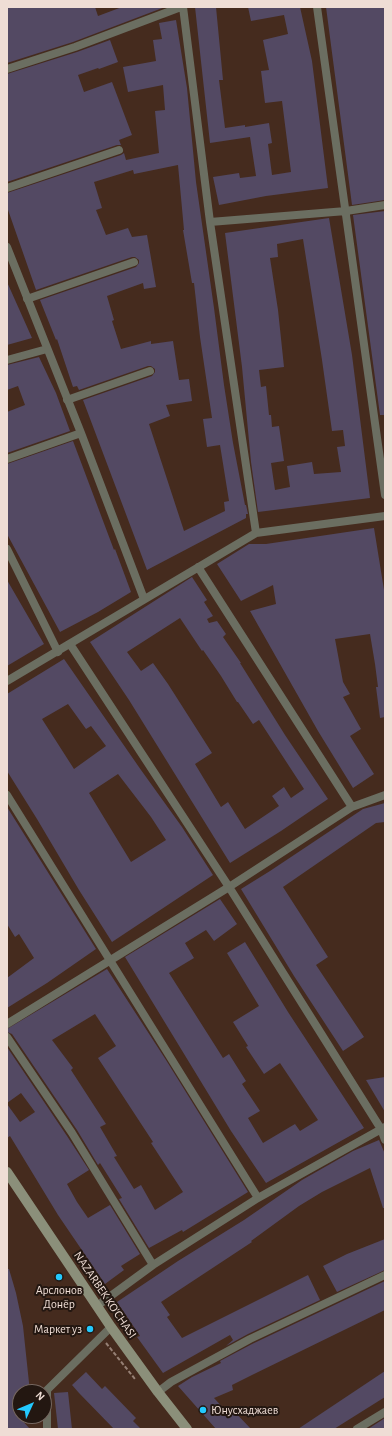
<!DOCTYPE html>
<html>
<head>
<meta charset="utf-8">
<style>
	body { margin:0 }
	#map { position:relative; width:392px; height:1436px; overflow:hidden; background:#452b1e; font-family:"Alegreya Sans",sans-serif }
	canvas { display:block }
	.frame { position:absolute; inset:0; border:8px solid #efddd5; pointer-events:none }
	.north { position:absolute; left:12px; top:1384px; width:40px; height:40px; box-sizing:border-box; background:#231711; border:1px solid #75665f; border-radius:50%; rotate:46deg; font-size:11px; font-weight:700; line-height:16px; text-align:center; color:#efddd5 }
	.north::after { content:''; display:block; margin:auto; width:14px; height:18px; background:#23c9fe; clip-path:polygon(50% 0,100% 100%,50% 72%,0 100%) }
</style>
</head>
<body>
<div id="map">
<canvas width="392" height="1436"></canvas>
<div class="frame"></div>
<div class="north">N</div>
</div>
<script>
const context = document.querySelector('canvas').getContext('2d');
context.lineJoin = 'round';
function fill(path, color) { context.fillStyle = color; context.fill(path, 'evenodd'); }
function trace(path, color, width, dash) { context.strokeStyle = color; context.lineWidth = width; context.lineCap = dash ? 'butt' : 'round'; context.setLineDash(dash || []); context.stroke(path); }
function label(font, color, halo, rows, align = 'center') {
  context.font = font + ' "Alegreya Sans",sans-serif'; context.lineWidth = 4; context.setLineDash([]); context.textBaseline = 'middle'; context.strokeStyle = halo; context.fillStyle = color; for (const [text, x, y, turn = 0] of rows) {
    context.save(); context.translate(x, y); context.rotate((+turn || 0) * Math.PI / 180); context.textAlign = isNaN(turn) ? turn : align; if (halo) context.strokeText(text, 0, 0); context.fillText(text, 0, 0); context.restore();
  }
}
fill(new Path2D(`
	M7,7H95L98,16L122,7H165L73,42L7,63Z
	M195,7H216L223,80H219L225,128L245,125V127L269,123L272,143L268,144L272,175L291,172L282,101L265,103L261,71L269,70L263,40L288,34L284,15L251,21L248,7H300L312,61L328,188L266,196L219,205L213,177L239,173L240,178L256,176L250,137L210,143Z
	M326,7H385V200L352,205Z
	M176,20L187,88L196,182L214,308L224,385L233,443L245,505H246L248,514H246V518L147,570L83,400L152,376L155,372V369L151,366H148L79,390L77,386L73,387L57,339L56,340L40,300L136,267L139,263V260L135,257H132L36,290L7,207V193L121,155L124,153L126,160L159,153L155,111L165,110L163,85L128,92L123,67L156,61L153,40L162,39L159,23ZM178,165L184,230H183L192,283H194L200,337L212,418L203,419L207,447L220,445L229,501L224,502L225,511L184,531L149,424L170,416L166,405L192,401L189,379L179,380L173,341L151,344V341L121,349L112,321L114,320L107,296L143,283L144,289L156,287L147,235L132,237L128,228L106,235L96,210L102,208L94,182L133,170L134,174Z
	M110,40L118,62L99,69L98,68L78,75L84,92L112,82L132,135L119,140L121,145H117L7,182V74L77,52Z
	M385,211V415H380L353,215Z
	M329,218L352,355L370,498L258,512L251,462L242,367L225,233ZM303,239L322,360L332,431L343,430L345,446L337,447L341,472L314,474L312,462L287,466L290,487L275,490L271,463L284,461L279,426L272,427L271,415H269L266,386L261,387L259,370L284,367L278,310L270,258L278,257L277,244Z
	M7,282L32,338L7,345Z
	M39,357L56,393L70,431L7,453V412L25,405L18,386L7,390V365Z
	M73,441L114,550L115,549L131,592L98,612L60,632L7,534V464Z
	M374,528L385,596V717L380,718L376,687H378L375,664L370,634L335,639L343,682L350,694L343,697L361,729L350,736L374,774L353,788L318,731L250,611L276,604L273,585L241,601L217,564L249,544H266Z
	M192,577L207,600L204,602L213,616L207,619L209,623L217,621L226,634L223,637L241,663H240L285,735L328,799L281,831L230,863L129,700L90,642ZM180,618L202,651L203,650L221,676L237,702H238L253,724L259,720L304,789L291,798L284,787L272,796L279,806L245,829L228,802L221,807L195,764L212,753L168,684L153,663L141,671L127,652Z
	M7,580L44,644L7,666Z
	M64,659L141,770L182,827L213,875L112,942L79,890L37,819L7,771V694ZM68,704L86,729L91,726L106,746L74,769L42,719ZM118,774L151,817L166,840L131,862L89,793Z
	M385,803V822L376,823L283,887L328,957L316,965L364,1037L343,1051L294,976L241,889L270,871L363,809Z
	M7,807L96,949L47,983L7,1008V978L34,958L19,934L15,937L7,924Z
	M220,899L237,924L214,941L206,930L185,943L194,958L169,973L223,1058L229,1054L246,1081L242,1084L260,1111L248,1118L263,1143L295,1124L300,1131L318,1120L280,1063L264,1074L246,1047L248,1046L233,1022L259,1006L227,953L245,942L288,1012L364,1128L266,1183L231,1131L125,957Z
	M107,969L166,1060L248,1192L183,1232L182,1230L149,1248L119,1199L122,1198L100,1163L98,1165L77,1130L12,1034L7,1032V1029ZM95,1014L116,1046L98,1058L153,1142L151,1143L183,1192L155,1210L141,1185L134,1189L114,1157L117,1156L100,1127L106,1124L71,1070L73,1068L52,1040Z
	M7,1047L67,1136L89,1170L67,1184L77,1202L88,1218L110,1205L140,1254L121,1266L124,1270L105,1284L58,1215L10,1136L7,1138V1104L20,1122L35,1112L21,1093L7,1103Z
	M385,1077V1112L366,1080Z
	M379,1140L385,1154V1208H383L370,1168L322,1192L299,1206L251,1241L252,1242L161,1302L170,1315L167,1317L182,1338L308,1275L320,1300L248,1334L226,1346L233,1340L230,1335L163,1373L137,1337L140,1336L117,1302L178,1261L244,1220L302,1180L353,1151Z
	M385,1239V1270L337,1292L323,1266L347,1254Z
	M7,1269H9L16,1293L23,1326L30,1392H20V1418L30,1429H7Z
	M385,1281V1310L252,1375L232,1385L233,1390L214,1398L227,1412L231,1408L251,1429H216L178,1386L192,1377L221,1363L220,1361L252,1344Z
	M385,1371V1397L334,1429H298Z
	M86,1372L102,1389L105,1386L136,1418L133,1421L141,1429H114L79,1393L72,1385Z
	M68,1392L72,1429H58L54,1393Z
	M385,1418V1429H368Z`), '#534963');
trace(new Path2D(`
	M106,1343L135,1379`), '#968075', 2, [4, 2]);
trace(new Path2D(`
	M183,7L210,222L256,533
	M317,7L385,495
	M7,69L75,47L181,7
	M7,188L119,150
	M210,222L346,211L385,205
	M7,247L81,433L144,599
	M27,299L134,262
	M7,360L47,349
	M67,400L150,371
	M7,459L81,433
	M7,549L58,652
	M198,567L352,807
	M70,644L229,887L381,1129L385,1140
	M7,681L256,533L385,516
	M7,795L258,1198
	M7,1024L229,887L352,807L385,795
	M7,1037L72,1133L153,1265
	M97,1306L153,1265L258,1198L385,1127
	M158,1392L171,1382L250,1339L385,1275
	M47,1429V1390L111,1327
	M357,1429L385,1412`), '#6b6e61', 8);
trace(new Path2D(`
	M7,1172L111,1327L158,1392L187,1429`), '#8b8f7a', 10);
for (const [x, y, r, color] of [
	[59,1277,4,"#23c9fe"],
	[90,1329,4,"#23c9fe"],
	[203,1410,4,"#23c9fe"]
]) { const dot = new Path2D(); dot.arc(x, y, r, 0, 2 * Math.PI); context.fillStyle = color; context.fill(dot); trace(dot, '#231711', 1.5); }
label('12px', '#efddd5', '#231711', [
	["Арслонов",59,1290],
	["Донёр",59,1304],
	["Маркет уз",82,1329,"right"],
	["Юнусхаджаев",211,1410,"left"]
]);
label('12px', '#efddd5', '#231711', [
	["NAZARBEK KO'CHASI",105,1295,56]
]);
</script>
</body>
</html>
